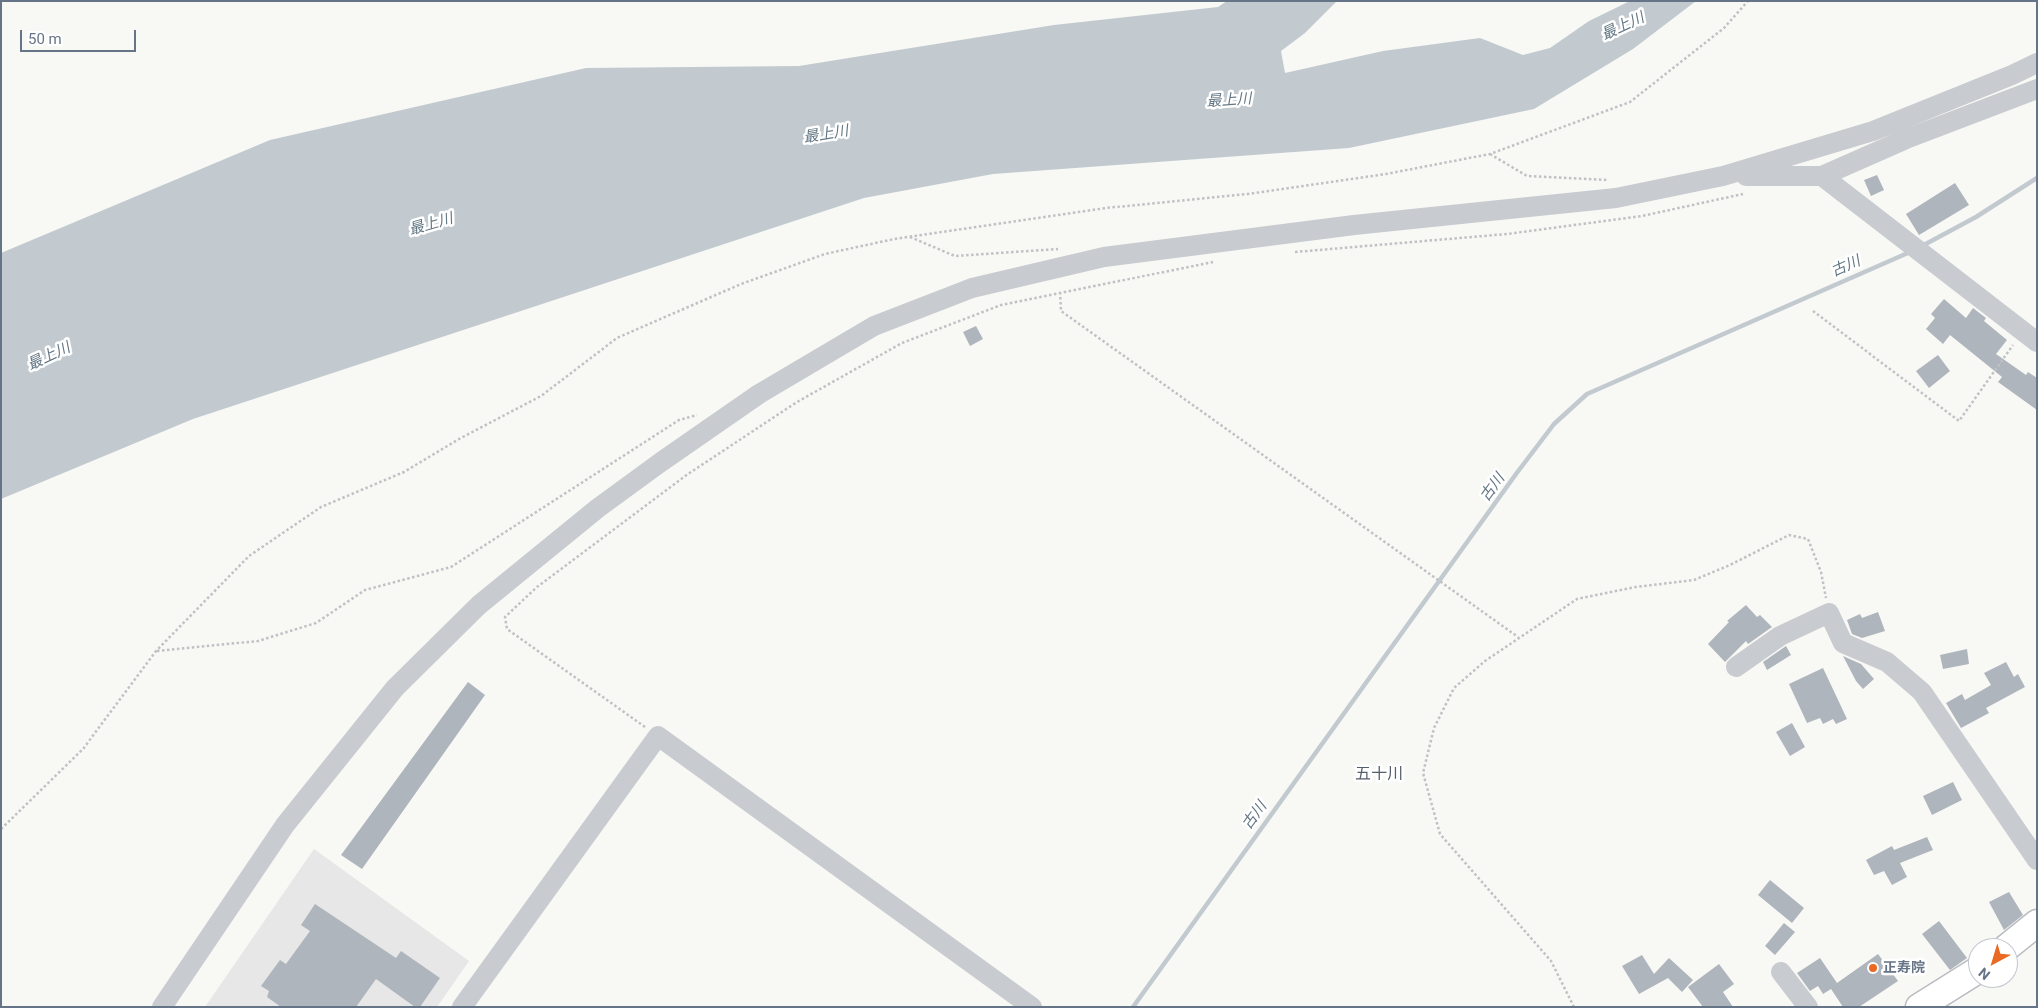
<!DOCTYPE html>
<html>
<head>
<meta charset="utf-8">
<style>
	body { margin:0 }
	#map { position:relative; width:2038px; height:1008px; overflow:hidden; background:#f8f8f5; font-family:Roboto,sans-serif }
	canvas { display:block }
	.frame { position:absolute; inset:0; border:2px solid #667487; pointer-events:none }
	.north { position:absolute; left:1968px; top:938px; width:50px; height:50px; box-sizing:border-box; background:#fff; border:1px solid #c2c7cf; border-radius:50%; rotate:219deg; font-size:14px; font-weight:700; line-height:20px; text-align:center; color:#667487 }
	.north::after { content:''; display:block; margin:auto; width:18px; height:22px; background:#ea6a24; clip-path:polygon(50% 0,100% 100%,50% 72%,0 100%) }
	.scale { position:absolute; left:20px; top:30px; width:116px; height:22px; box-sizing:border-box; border:2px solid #667487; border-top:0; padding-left:6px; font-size:15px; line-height:18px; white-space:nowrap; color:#667487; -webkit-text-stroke:4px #fff; paint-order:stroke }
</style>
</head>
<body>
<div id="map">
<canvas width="2038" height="1008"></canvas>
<div class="frame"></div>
<div class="north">N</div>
<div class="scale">50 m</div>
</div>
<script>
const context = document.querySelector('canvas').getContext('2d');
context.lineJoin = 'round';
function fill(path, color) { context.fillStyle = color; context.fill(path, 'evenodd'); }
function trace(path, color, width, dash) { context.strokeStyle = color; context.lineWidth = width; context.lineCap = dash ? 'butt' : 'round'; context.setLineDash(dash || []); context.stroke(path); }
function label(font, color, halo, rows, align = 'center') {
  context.font = font + ' Roboto,"Noto Sans JP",sans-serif'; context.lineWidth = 5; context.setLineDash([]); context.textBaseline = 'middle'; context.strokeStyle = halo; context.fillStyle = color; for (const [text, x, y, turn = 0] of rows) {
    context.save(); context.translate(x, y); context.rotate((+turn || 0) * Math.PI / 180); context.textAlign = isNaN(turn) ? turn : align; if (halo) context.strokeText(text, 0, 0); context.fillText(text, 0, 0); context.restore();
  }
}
fill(new Path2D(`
	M314,849L469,961L437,1007H205Z`), '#e6e7e6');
fill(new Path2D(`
	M1227,1H1337L1305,33L1281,51L1285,73L1383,51L1480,38L1523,55L1550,48L1589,21L1630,1H1696L1633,49L1534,109L1349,148L993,174L864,198L193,419L1,499V253L270,140L586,68L799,66L1054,25L1218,7Z`), '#c2cad0');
trace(new Path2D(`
	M1922,246L1976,217L2037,178
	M1133,1007L1516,474L1554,424L1587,394L1910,252`), '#c2cad0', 4.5);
fill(new Path2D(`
	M1877,175L1884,190L1871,196L1864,180Z
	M1955,183L1969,205L1919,235L1906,214Z
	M1944,299L1966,318L1973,308L1986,318L1984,321L2007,340L1996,354L2026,375L2028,372L2037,378V410L1998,382L2002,377L1950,335L1943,344L1926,329L1935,318L1931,314Z
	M976,326L983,339L970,346L963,332Z
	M1938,355L1950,371L1929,388L1916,371Z
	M1746,605L1757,617L1760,615L1772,627L1748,644L1746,641L1725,662L1708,644L1729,622L1727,621Z
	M1878,612L1885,631L1862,638L1852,634L1847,620L1860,614L1862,618Z
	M1786,646L1791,655L1767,670L1763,662Z
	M1967,649L1969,664L1943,669L1940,655Z
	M1843,656L1861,664L1874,679L1863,689L1856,681Z
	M2006,662L2014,677L2018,674L2025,687L1986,708L1989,713L1961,728L1946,703L1962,694L1965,700L1991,685L1984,673Z
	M1823,668L1847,719L1836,724L1833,719L1823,724L1820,718L1807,723L1789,684Z
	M468,682L485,695L362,869L341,855Z
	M1792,723L1805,747L1790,756L1776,732Z
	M1953,782L1962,800L1932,815L1923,796Z
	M1927,837L1933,850L1900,863L1907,877L1892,885L1884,871L1874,875L1866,860L1892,846L1894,850Z
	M1770,880L1804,908L1792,923L1758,895Z
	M2009,892L2023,915L2004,930L1989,902Z
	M315,904L396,958L401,951L440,978L420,1007H415L376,979L356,1007H281L267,997L269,991L261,986L280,960L286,964L310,931L301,925Z
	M1939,921L1967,958L1950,970L1922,934Z
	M1784,923L1795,932L1775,955L1765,946Z
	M1878,954L1898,981L1859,1007H1843L1831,989L1823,994L1818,986L1810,991L1797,973L1820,958L1837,983Z
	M1642,955L1654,974L1669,958L1693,980L1682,992L1668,978L1639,994L1622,966Z
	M1719,964L1734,984L1723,992L1733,1007H1703L1688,987Z`), '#afb5bc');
const major = new Path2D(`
	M2006,948L2037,923
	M1919,1007L1978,970`);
trace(major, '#b9bcc1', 29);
trace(new Path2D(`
	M1490,154L1527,176L1607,180
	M910,237L955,256L1058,249
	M1295,252L1507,234L1642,216L1743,194
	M1060,292L1061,311L1518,637
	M1813,311L1959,421L2013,345
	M157,651L258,641L316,623L365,590L451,567L679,420L697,415
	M645,727L507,629L505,617L537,587L688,474L797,402L902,343L1001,305L1213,262
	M1,829L83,749L156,651L249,556L321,507L404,472L459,439L541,396L617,338L741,284L825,254L894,239L1106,208L1248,194L1386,174L1490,154L1630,102L1724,28L1748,1
	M1574,1007L1551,961L1440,834L1423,773L1434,728L1454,688L1485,661L1577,599L1636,587L1694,580L1730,565L1789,535L1808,539L1821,572L1826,598`), '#bfc1c4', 2.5, [2.5, 2.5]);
trace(new Path2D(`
	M1746,176H1822L1906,139L2037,89
	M1822,176L2037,342
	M1736,667L1780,636L1829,613L1843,643L1887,662L1922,692L2037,860
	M1781,972L1808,1007
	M162,1007L285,825L395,688L479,605L598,508L661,462L759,394L874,326L972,288L1104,257L1354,225L1616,198L1723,176L1873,131L2012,75L2037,63
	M462,1007L658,736L1032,1007`), '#c8cbcf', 20);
trace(major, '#fff', 26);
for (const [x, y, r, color] of [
	[1873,968,5,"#ea6a24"]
]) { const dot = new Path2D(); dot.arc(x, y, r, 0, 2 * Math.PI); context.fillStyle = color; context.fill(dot); trace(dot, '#fff', 2); }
label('bold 14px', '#667487', '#fff', [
	["正寿院",1883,968]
], 'left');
label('italic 15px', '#627683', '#fff', [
	["最上川",1623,27,-25],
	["最上川",1229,101,-4],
	["最上川",826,135,-9],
	["最上川",431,225,-16],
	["古川",1846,267,-24],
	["最上川",49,357,-25],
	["古川",1493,488,-54],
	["古川",1255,816,-54]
]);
label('16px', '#545f6c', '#fff', [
	["五十川",1379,775]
]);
</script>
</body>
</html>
